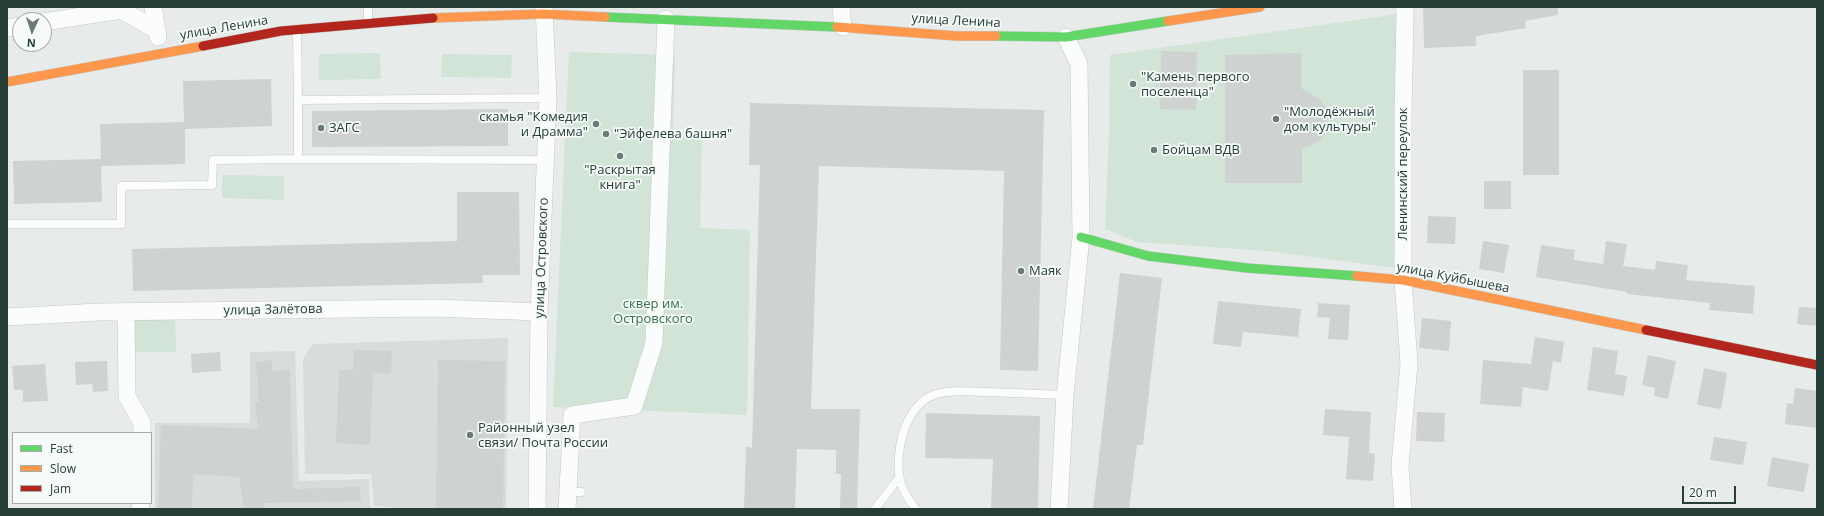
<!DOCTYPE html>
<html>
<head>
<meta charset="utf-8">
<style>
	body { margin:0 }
	#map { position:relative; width:1824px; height:516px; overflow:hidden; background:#e7ecea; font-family:"Open Sans",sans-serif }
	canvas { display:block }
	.frame { position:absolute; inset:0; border:8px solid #263e38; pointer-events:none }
	.legend { position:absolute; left:12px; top:432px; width:140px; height:72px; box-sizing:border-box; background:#f6faf8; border:1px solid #a3afab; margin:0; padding:5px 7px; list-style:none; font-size:12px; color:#263e38 }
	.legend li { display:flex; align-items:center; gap:8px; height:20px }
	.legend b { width:20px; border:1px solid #a3afab }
	.north { position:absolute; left:12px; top:12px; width:40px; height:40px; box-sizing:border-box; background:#f6faf8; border:1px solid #a3afab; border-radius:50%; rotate:183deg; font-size:11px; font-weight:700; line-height:16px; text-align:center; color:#263e38 }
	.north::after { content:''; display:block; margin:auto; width:14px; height:18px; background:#6a7b76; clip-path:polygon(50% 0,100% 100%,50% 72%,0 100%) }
	.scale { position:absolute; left:1682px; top:486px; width:54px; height:18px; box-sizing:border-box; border:2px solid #263e38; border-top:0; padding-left:5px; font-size:12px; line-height:14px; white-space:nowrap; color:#263e38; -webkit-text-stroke:3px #f6faf8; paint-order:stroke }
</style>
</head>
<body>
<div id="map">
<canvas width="1824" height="516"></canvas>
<div class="frame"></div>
<ul class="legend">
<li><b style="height:5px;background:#63d668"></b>Fast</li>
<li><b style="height:5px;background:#ff974d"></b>Slow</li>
<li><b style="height:5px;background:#b3261e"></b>Jam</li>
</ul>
<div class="north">N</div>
<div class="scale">20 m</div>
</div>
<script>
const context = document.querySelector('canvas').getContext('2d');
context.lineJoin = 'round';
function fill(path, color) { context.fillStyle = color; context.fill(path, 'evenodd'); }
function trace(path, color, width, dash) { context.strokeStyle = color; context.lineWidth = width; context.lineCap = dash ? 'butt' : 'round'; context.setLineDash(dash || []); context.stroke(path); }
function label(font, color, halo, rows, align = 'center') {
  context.font = font + ' "Open Sans",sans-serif'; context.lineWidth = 3.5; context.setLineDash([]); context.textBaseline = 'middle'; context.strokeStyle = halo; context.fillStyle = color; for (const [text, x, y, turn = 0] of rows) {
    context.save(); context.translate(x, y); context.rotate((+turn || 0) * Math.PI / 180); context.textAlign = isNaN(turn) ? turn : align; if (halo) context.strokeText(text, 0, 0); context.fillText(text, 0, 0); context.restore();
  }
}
fill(new Path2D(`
	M508,338L506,509H414L374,506L371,474H305L303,359L313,344Z
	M295,351L299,481L369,479L370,509H155V423H250V352Z`), '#d6ddda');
fill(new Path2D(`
	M1405,13L1396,268L1267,251L1137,242L1105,229L1109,135L1110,55Z
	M569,52L675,55L673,136L702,138L700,228L750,230L747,415L553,407Z
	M380,53L381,79L319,80V54Z
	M442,54L512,55L511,78L441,77Z
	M222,175L284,176V200L222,198Z
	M175,316L176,352H134V317Z`), '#d2e3d8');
fill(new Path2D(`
	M1558,7V15L1525,21L1526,28L1476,36V46L1424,48L1423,8Z
	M1161,51L1197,52L1196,110L1160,109Z
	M1301,53V88L1318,98L1324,105L1327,114L1328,124L1324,133L1319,141L1311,146L1302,148V183H1225V55Z
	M1523,70H1559V175H1523Z
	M271,79L272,126L185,129V164L101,166L102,202L14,204L13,161L101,159L100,124L184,122L183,81Z
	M750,103L1044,110L1038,371L1000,370L1004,171L819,166L811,409H860L857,509H840L841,474H836V450L797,449L795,509H744L746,446L752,448L760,165H749Z
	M508,109V146L312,147V111Z
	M1484,181H1511V209H1484Z
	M457,192H519L520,275H482L483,283L133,291L132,249L457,241Z
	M1428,216L1456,217L1455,244L1427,243Z
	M1483,241L1509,245L1504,273L1479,269Z
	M1606,241L1627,244L1623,266L1655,270L1656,261L1688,265L1686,280L1755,286L1753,314L1709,310L1710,303L1627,294V292L1536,277L1541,245L1575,250L1574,260L1603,264Z
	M1120,273L1162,278L1143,445H1137L1129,509H1093Z
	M1218,301L1301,309L1298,337L1243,332L1241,347L1213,344Z
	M1318,303L1350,305L1348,340L1328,339L1330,318L1317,317Z
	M1799,307L1817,308V326L1797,324Z
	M1422,318L1451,321L1449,351L1419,348Z
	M1535,337L1564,342L1561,363L1553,361L1548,391L1523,387L1521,407L1480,404L1483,360L1531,364Z
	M1593,347L1618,351L1615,374L1627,376L1624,396L1587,390Z
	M354,350L392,351L391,374L373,373L370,445L336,443L339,370H353Z
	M220,352L221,371L192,373L191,354Z
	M1648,355L1676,361L1668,399L1654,396L1655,388L1642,385Z
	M272,360V371L290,370L293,489L360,487L361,501L264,503L265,509H244L239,477L194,474L191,509H158L161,425L258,429L255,402H259L256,362Z
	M438,360L505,361L503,509H436Z
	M107,361L108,391L93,392L92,384L76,385L75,362Z
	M45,364L48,401L23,402V390H14L12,366Z
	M1704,368L1727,373L1721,409L1697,405Z
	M1795,388L1817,391V428L1785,424L1787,403L1793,404Z
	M1325,409L1371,412L1369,453L1375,454L1373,481L1346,479L1349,437L1323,435Z
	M1417,412L1445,413L1444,442L1416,441Z
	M926,413L1040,416L1038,509H991L993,459L925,458Z
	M1714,437L1747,442L1743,465L1710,460Z
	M1772,457L1809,464L1804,492L1767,486Z`), '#ced3d1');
const lane = new Path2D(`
	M368,7V23
	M297,31L298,100
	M298,159L546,160
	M7,224H121V186L212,185L213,160L298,159V100L548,98
	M568,492H581
	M875,509L898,479
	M916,509C899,489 896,473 900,447C903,427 914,401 936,394C953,389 971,392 988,392C1014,393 1039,394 1065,395`);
const street = new Path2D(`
	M153,7L158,37
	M841,7L843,27
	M44,22L121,10L157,30
	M7,28L20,26
	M126,311L127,396L142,423V433
	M7,317L99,312L434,308L539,312
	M140,509L141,503
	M537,509L539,312L548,98L544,7
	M567,509L572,415L634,406L654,343L666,19
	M1059,509L1065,395L1081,237L1079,64L1066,37
	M1403,509L1400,465L1409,364L1403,280V119L1405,13L1404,7`);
const fast = new Path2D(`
	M605,17L837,27
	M996,36L1066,37L1168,21
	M1081,237L1148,256L1247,268L1357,276`);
const slow = new Path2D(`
	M433,18L543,14L605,17
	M1168,21L1260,7
	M837,27L957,36H996
	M7,82L203,46
	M1357,276L1403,280L1646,330`);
const jam = new Path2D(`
	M203,46L281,31L433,18
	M1646,330L1817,365`);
trace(lane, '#c4c9c7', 9);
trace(street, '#c4c9c7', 18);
trace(fast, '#c3c9c7', 10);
trace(slow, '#c3c9c7', 10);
trace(jam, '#c3c9c7', 10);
trace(lane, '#fbfcfc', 8);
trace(street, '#fbfcfc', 17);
trace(fast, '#63d668', 9);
trace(slow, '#ff974d', 9);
trace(jam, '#b3261e', 9);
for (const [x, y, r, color] of [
	[1133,84,4,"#6a7b76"],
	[1276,119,4,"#6a7b76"],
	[596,124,4,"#6a7b76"],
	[321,128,4,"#6a7b76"],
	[606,134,4,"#6a7b76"],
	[1154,150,4,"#6a7b76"],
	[620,156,4,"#6a7b76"],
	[1021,271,4,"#6a7b76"],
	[470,435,4,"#6a7b76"]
]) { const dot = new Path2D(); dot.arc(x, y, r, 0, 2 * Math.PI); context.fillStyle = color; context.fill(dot); trace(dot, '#f6faf8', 1.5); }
label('13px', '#263e38', '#f6faf8', [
	["улица Ленина",956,21,3],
	["улица Ленина",224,28,-10],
	["Ленинский переулок",1403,174,-90],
	["улица Островского",542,258,-88],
	["улица Куйбышева",1453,278,11],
	["улица Залётова",273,310,-1]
]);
label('13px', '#263e38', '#f6faf8', [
	["\"Камень первого",1141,77],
	["поселенца\"",1141,92],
	["\"Молодёжный",1284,112],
	["дом культуры\"",1284,127],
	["скамья \"Комедия",588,117,"right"],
	["и Драмма\"",588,132,"right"],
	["ЗАГС",329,128],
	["\"Эйфелева башня\"",614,134],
	["Бойцам ВДВ",1162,150],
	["\"Раскрытая",620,170,"center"],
	["книга\"",620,185,"center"],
	["Maяк",1029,271],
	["Районный узел",478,428],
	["связи/ Почта России",478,443]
], 'left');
label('13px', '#34714c', '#f6faf8', [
	["сквер им.",653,304],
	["Островского",653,319]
]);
</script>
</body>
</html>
